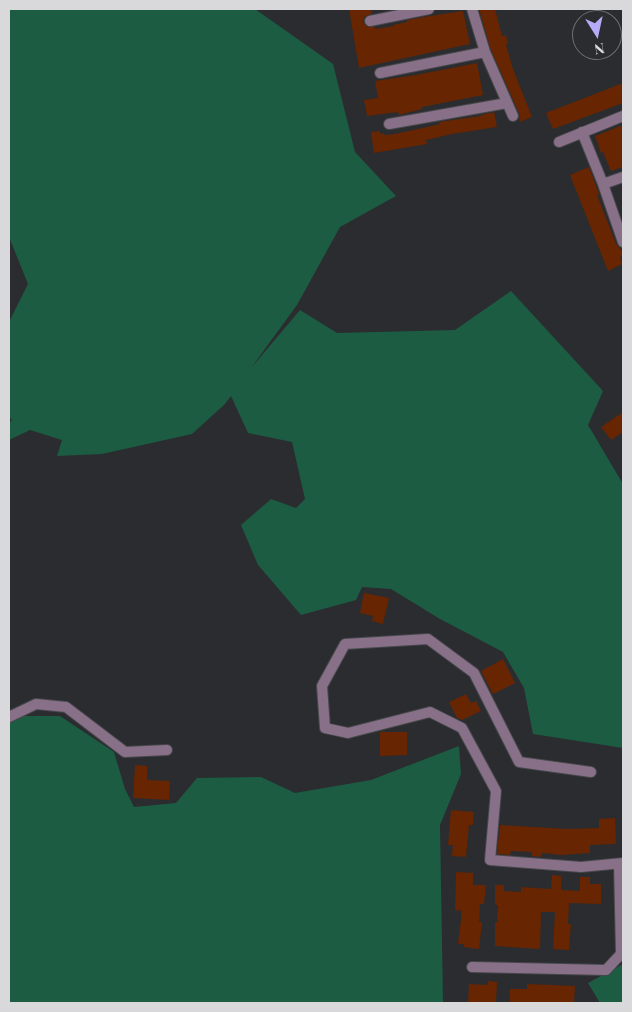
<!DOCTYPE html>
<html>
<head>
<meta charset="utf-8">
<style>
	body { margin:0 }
	#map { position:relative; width:632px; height:1012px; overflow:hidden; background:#2b2c2f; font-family:"Playfair Display",serif }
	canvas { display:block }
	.frame { position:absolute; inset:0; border:10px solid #d9d9db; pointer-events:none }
	.north { position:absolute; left:572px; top:10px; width:50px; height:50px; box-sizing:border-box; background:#2b2c2f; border:1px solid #717174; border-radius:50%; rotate:170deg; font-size:14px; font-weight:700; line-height:20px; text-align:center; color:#d9d9db }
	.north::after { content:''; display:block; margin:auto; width:18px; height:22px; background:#b4acf9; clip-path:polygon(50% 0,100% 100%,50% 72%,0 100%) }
</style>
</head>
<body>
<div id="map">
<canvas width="632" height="1012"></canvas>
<div class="frame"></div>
<div class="north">N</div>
</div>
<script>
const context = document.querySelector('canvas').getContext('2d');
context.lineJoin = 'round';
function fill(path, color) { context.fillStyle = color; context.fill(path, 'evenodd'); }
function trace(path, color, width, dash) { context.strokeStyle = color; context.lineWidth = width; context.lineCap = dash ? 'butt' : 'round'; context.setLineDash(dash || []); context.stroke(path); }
fill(new Path2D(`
	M9,9H255L333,64L355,152L396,196L340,227L297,305L251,368L300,310L337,333L455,330L511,291L603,391L588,425L623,484V748L533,734L524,688L503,652L440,619L391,589L362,587L356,600L301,615L258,565L241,525L271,499L296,508L305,499L292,442L248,433L231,396L225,404L192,434L102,454L57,456L62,440L30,430L9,440V423L12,420L9,416V322L28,284L9,237Z
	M9,716H60L114,752L125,789L134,807L176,803L197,778L261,777L295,793L371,780L459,746L461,774L440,825L443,1003H9Z
	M623,964V1003H600L588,983Z`), '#1c5c43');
fill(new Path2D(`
	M349,9H371L372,14L365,16L363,22L367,27H375V29L394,26L393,25L407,22V20L424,17L463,11L470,44L359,68Z
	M479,9H495L502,36L506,35L508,44L506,45L513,69L532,117L520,122L519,113L491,50Z
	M477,63L483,95L422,107V109L399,115L398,112L367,116L364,100L378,98L375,81L416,75Z
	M623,83V103L553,129L546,113Z
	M494,112L497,127L452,134L426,140L427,144L374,153L371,132L380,131V134L384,133V135L395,134L427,127L440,124L439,122L481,116V115Z
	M623,125V167L611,171L603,152L601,153L595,136Z
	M589,167L599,194L597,195L616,244L623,252V256L620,257L622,264L608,271L570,175Z
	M623,412V432L611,440L601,427Z
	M364,593L389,598L383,624L372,621L373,616L360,613Z
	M503,659L515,683L493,694L481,671Z
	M466,694L471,703L476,701L481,711L462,720L457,718L449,702Z
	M380,732H407V755L380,756Z
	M135,765L147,766V780L170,781L169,800L133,798Z
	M451,810L474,812L473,825H469L466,857L452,856L453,845H448Z
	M615,818L616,844L590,845V853L561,855L542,853V857L532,856V852L511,851L510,855L497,854L500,825L568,829L599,828V819Z
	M456,872L473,873V885H486L484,904H480L479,922H482L479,949L463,947L464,944H458L462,911L455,910Z
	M552,875L561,876V890L580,891V877H590V884H601V904L569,903L568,924H571L569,950L553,949L555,912H541L540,949L495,946V922H497L498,905H495V885H504V891L521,892V887L551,889Z
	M488,981L497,982L496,1003H468L469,984L488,985Z
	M527,984L575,986L574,1003H510V989H527Z`), '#672501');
const street = new Path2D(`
	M472,9L485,52L513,116
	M370,21L429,9
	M380,73L485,52
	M389,124L507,103
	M582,132L603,184L623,242
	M559,142L623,116
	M603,184L623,177
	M9,717L36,704L66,707L125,752L167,750
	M591,772L519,762L474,673L428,639L345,644L322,686L325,728L348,733L430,712L462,728L496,791L490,860L581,867L623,863
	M472,967L606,970L621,954L619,864`);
trace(street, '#47484b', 12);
trace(street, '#887089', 10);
</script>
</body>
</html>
